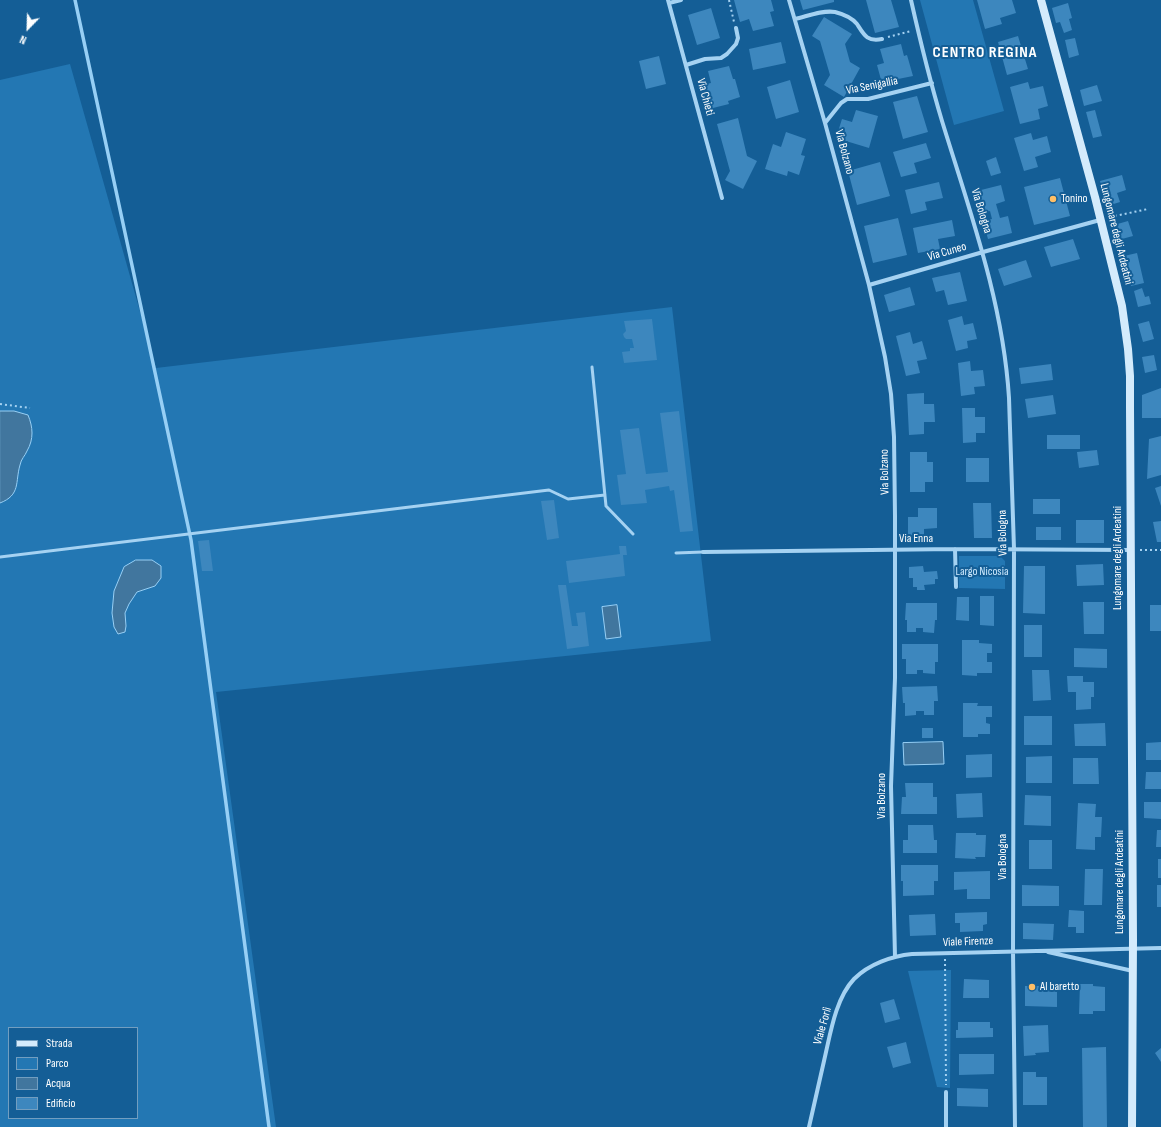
<!DOCTYPE html>
<html>
<head>
<meta charset="utf-8">
<style>
	body { margin:0 }
	#map { position:relative; width:1161px; height:1127px; overflow:hidden; background:#145e96; font-family:"Sofia Sans Condensed",sans-serif }
	canvas { display:block }
	.legend { position:absolute; left:8px; top:1027px; width:130px; height:92px; box-sizing:border-box; background:#145e96; border:1px solid #729ec0; margin:0; padding:5px 7px; list-style:none; font-size:12px; color:#fff }
	.legend li { display:flex; align-items:center; gap:8px; height:20px }
	.legend b { width:20px; border:1px solid #729ec0 }
	.north { position:absolute; left:8px; top:8px; width:40px; height:40px; -webkit-text-stroke:3px #145e96; paint-order:stroke; rotate:203deg; font-size:11px; font-weight:700; line-height:16px; text-align:center; color:#fff }
	.north::after { content:''; display:block; margin:auto; width:14px; height:18px; background:#fff; clip-path:polygon(50% 0,100% 100%,50% 72%,0 100%) }
</style>
</head>
<body>
<div id="map">
<canvas width="1161" height="1127"></canvas>
<ul class="legend">
<li><b style="height:5px;background:#d4ebfc"></b>Strada</li>
<li><b style="height:11px;background:#2377b3"></b>Parco</li>
<li><b style="height:11px;background:#41769e"></b>Acqua</li>
<li><b style="height:11px;background:#3d87be"></b>Edificio</li>
</ul>
<div class="north">N</div>
</div>
<script>
const context = document.querySelector('canvas').getContext('2d');
context.lineJoin = 'round';
function fill(path, color) { context.fillStyle = color; context.fill(path, 'evenodd'); }
function trace(path, color, width, dash) { context.strokeStyle = color; context.lineWidth = width; context.lineCap = dash ? 'butt' : 'round'; context.setLineDash(dash || []); context.stroke(path); }
function label(font, color, halo, rows, align = 'center') {
  context.font = font + ' "Sofia Sans Condensed",sans-serif'; context.lineWidth = 4; context.setLineDash([]); context.textBaseline = 'middle'; context.strokeStyle = halo; context.fillStyle = color; for (const [text, x, y, turn = 0] of rows) {
    context.save(); context.translate(x, y); context.rotate((+turn || 0) * Math.PI / 180); context.textAlign = isNaN(turn) ? turn : align; if (halo) context.strokeText(text, 0, 0); context.fillText(text, 0, 0); context.restore();
  }
}
fill(new Path2D(`
	M920,0H973L1004,111L954,125Z
	M70,64L156,368L672,307L711,641L216,692L276,1127H0V80ZM9,1028H137V1118H9Z
	M959,556H1000L1005,561V589L959,588Z
	M951,970L950,1088L937,1087L908,971Z`), '#2377b3');
const water = new Path2D(`
	M0,411H14L28,415C33,427 34,439 27,451C25,456 21,459 20,465C15,482 21,495 0,503Z
	M136,560H152L161,566V578L155,586L137,592L129,604L125,613L126,626L125,632L118,634L114,627L112,613L114,591L124,567Z
	M617,605L621,637L606,639L602,607Z
	M943,742L944,764L904,765L903,743Z`);
fill(water, '#41769e');
trace(water, '#97cff5', 1);
trace(new Path2D(`
	M75,0L191,540L269,1127`), '#97cff5', 3.5);
fill(new Path2D(`
	M734,0H771L774,11L770,12L774,26L753,31L749,19L740,22Z
	M800,0H834V2L803,10Z
	M866,0H891L899,27L875,33Z
	M977,0H1012L1016,13L1000,18L1002,24L985,29Z
	M1068,3L1072,18L1069,19L1072,30L1064,33L1060,22L1056,23L1052,8Z
	M711,8L720,38L697,45L688,15Z
	M824,17L852,34L845,44L850,62L860,68L844,97L824,85L830,75L820,41L812,36Z
	M1018,36L1028,69L1007,75L998,42Z
	M1075,38L1079,55L1069,58L1065,40Z
	M781,42L786,63L753,70L749,49Z
	M901,44L904,56L907,55L913,76L898,79V82L883,87L877,65L884,63L880,49Z
	M659,56L666,84L646,89L639,61Z
	M729,66L733,79H735L740,97L728,101L729,104L709,109L702,85L711,83L708,71Z
	M790,80L799,112L776,119L767,87Z
	M1028,82L1030,89L1043,86L1048,106L1038,109L1040,119L1020,124L1010,87Z
	M1097,85L1102,101L1084,106L1080,90Z
	M917,96L928,132L903,139L893,102Z
	M856,110L878,116L869,148L836,138L842,119L852,122Z
	M1095,110L1102,136L1093,138L1086,112Z
	M738,118L747,156L757,161L743,189L725,180L730,171L717,124Z
	M786,132L806,139L801,155L805,156L799,175L788,171L787,176L765,169L773,144L781,147Z
	M1031,133L1033,140L1047,136L1051,152L1035,157L1038,167L1024,171L1014,138Z
	M926,143L931,158L914,163L917,173L901,177L893,152Z
	M996,157L1001,173L991,176L986,161Z
	M880,162L890,196L857,205L848,171Z
	M1122,175L1126,190L1117,193L1120,202L1107,206L1100,181Z
	M1060,178L1070,216L1034,225L1024,187Z
	M939,182L943,198L925,202L927,210L911,214L905,190Z
	M1001,185L1005,201L996,204L1000,218L1008,216L1012,233L988,239L983,221L992,219L990,211L979,214L973,192Z
	M898,218L907,255L873,263L864,226Z
	M952,220L955,236L938,239L940,249L918,253L913,228Z
	M1128,221L1133,236L1118,240L1114,225Z
	M1073,239L1080,259L1051,267L1044,247Z
	M1137,253L1144,283L1131,286L1124,256Z
	M1026,260L1032,277L1004,286L998,269Z
	M960,272L967,301L948,305L944,290L936,292L932,278Z
	M910,287L915,305L889,312L884,295Z
	M1142,288L1145,297L1149,296L1151,304L1138,307L1134,291Z
	M962,316L964,325L973,323L977,339L967,341L968,348L956,351L948,320Z
	M652,319L657,360L624,363L622,352L630,351V348H634L632,339H626L624,337L623,334L626,331L624,321Z
	M1149,321L1154,339L1143,342L1138,324Z
	M910,332L913,344L922,341L927,359L917,361L920,373L906,376L896,336Z
	M1154,355L1157,370L1145,373L1142,357Z
	M970,361L971,371L983,370L985,386L974,387L975,394L961,396L958,363Z
	M1051,364L1053,380L1021,384L1019,368Z
	M1161,388V418H1142V395Z
	M924,393V404H934L935,422H924V434L909,435L907,394Z
	M1053,395L1056,414L1028,418L1025,399Z
	M962,408H975V417H985V433H976V442L963,443Z
	M679,411L693,531L680,532L674,490L670,491L669,486L645,490L647,503L621,505L617,475L626,474L620,430L639,428L646,474L668,472L660,413Z
	M1047,435H1080V449H1047Z
	M1161,436V475L1147,479L1149,439Z
	M1097,450L1099,465L1079,468L1077,452Z
	M910,452H927V462H933V482H925V492H910Z
	M966,458H989V482H966Z
	M1161,486V506L1155,488Z
	M1033,499H1060V514H1033Z
	M554,500L559,538L547,540L541,501Z
	M973,503H991L992,538H974Z
	M918,508H937V528L924,529V538H908V517H918Z
	M1076,520H1104V543H1076Z
	M1161,521V542H1157L1153,522Z
	M1036,527H1061V540H1036Z
	M209,540L213,571H202L198,541Z
	M619,546H626L627,555H623L625,576L569,583L566,561L620,554Z
	M1103,564L1104,585L1077,586L1076,565Z
	M923,566L924,572L937,571L938,579H935V584L924,585L925,590H917V587H913V578H909V567Z
	M1024,566H1045V614L1023,613Z
	M558,585H566L572,626H578L576,613L585,612L589,646L567,649Z
	M980,596H994V626L980,625Z
	M957,597H969V621L956,620Z
	M1083,602H1104V634H1084Z
	M906,603H937V620H935L934,633L923,632V628H916V632H907V620H905Z
	M1150,605H1161V631H1150Z
	M1024,625H1042V657H1024Z
	M962,640H979V643L992,644V653H987V662H992V673H977V676L962,675Z
	M902,644H938V662H935V674L923,673V670H917V674H906V659H902Z
	M1074,648L1107,649V668L1074,667Z
	M1032,670H1049L1051,700L1033,701Z
	M1067,676H1083V682H1094V697H1091V709L1076,710V692H1068Z
	M937,686L938,701H934V715H924V711H916V715L905,716V703H903L902,687Z
	M963,703H978L977,706H992V717H986V723L990,724V734H978V737H963Z
	M1024,716H1052V745H1024Z
	M1105,723L1106,746H1075L1074,724Z
	M922,728H933V738H922Z
	M1161,742V760H1146V743Z
	M992,754V777L966,778V755Z
	M1052,756V783H1026V757Z
	M1073,758H1098L1099,784H1073Z
	M1146,772H1161V789H1145Z
	M905,783H933V797H937V814H901L902,797H906Z
	M982,793L983,817L957,818L956,794Z
	M1025,795L1051,796V826L1024,825Z
	M1144,802H1161V819L1144,818Z
	M1078,803L1096,804L1095,817H1102L1101,837H1095V850L1076,849Z
	M908,825H933L934,840H937V853H903V840H908Z
	M1157,830H1161V847H1156Z
	M956,833H976V835H986L985,857H975L976,859L955,858Z
	M1029,840H1052V869H1029Z
	M1158,859H1161V878H1158Z
	M901,865H938V881H934V895L903,896V881H901Z
	M1085,869H1103L1102,905H1084Z
	M990,871V899H967V889L954,890V872Z
	M1022,885L1059,886V906H1022Z
	M1157,885H1161V907H1157Z
	M1069,910L1084,911V933H1076V927H1068Z
	M987,912V924L983,925V931L960,932V923H955V913Z
	M935,914L936,935L910,936L909,915Z
	M1023,923L1054,924L1053,940L1023,939Z
	M964,979L989,980V998H963Z
	M1080,984H1093V986L1105,987V1011H1093V1014H1079Z
	M1025,986H1057V1007L1025,1006Z
	M894,999L900,1019L885,1023L880,1003Z
	M958,1022H990V1028H993V1037L956,1038V1030H958Z
	M1048,1025L1049,1052L1035,1053L1036,1055L1024,1056L1023,1026Z
	M906,1042L911,1063L893,1068L887,1047Z
	M1106,1047L1107,1127H1083L1082,1048Z
	M1161,1048V1062L1155,1053Z
	M959,1054H994V1074L959,1075Z
	M1023,1072H1036V1077H1047V1105H1023Z
	M957,1088L988,1089V1107L957,1106Z`), '#3d87be');
trace(new Path2D(`
	M729,0L734,22
	M888,37L911,31
	M1110,217L1148,209
	M0,404L30,408
	M1140,550H1161
	M945,959L946,1085`), '#a5d2f2', 2, [2, 3]);
trace(new Path2D(`
	M592,367L606,506L633,534
	M676,553L703,552
	M0,557L549,490L568,499L605,495`), '#a5d2f2', 3);
trace(new Path2D(`
	M668,0L722,198
	M789,0L825,123L869,285L885,357L891,394L894,437L895,516V678L891,786L895,957
	M911,0C920,40 930,81 942,121C970,212 1003,302 1009,398L1014,549L1013,951L1015,1127
	M669,3L681,0
	M795,19C808,16 822,10 835,12C843,14 852,18 857,24C864,35 867,42 882,39
	M686,65L705,59L721,58L727,54L736,44L738,38L736,28
	M825,123L841,103L847,99H868L932,83
	M869,285L983,252L1100,220
	M955,549L956,587
	M703,552L955,549L1130,550
	M1048,952L1133,971
	M946,1092V1127
	M809,1127C814,1105 819,1083 824,1061C830,1036 835,999 854,979C869,964 892,956 912,954L1161,948`), '#a5d2f2', 4);
trace(new Path2D(`
	M1041,0L1095,197L1122,306L1128,349L1130,376V407L1133,939L1132,1127`), '#d4ebfc', 8);
for (const [x, y, r, color] of [
	[1053,199,4,"#ffbf66"],
	[1032,987,4,"#ffbf66"]
]) { const dot = new Path2D(); dot.arc(x, y, r, 0, 2 * Math.PI); context.fillStyle = color; context.fill(dot); trace(dot, '#145e96', 1.5); }
label('12px', '#fff', '#145e96', [
	["Via Senigallia",872,86,-11],
	["Via Chieti",705,97,75],
	["Via Bolzano",844,152,75],
	["Via Bologna",981,211,73],
	["Lungomare degli Ardeatini",1116,234,76],
	["Via Cuneo",947,252,-16],
	["Via Bolzano",885,472,-91],
	["Via Bologna",1003,533,-91],
	["Via Enna",916,539],
	["Lungomare degli Ardeatini",1118,558,-90],
	["Via Bolzano",882,796,-90],
	["Via Bologna",1003,857,-90],
	["Lungomare degli Ardeatini",1120,882,-90],
	["Viale Firenze",968,942,-2],
	["Viale Forlì",823,1026,-74]
]);
label('12px', '#fff', '#145e96', [
	["Tonino",1061,199],
	["Al baretto",1040,987]
], 'left');
label('12px', '#cde9fd', '#145e96', [
	["Largo Nicosia",982,572]
]);
context.letterSpacing = '1px';
label('bold 16px', '#fff', '#145e96', [
	["CENTRO REGINA",985,53]
]);
context.letterSpacing = '0px';
</script>
</body>
</html>
